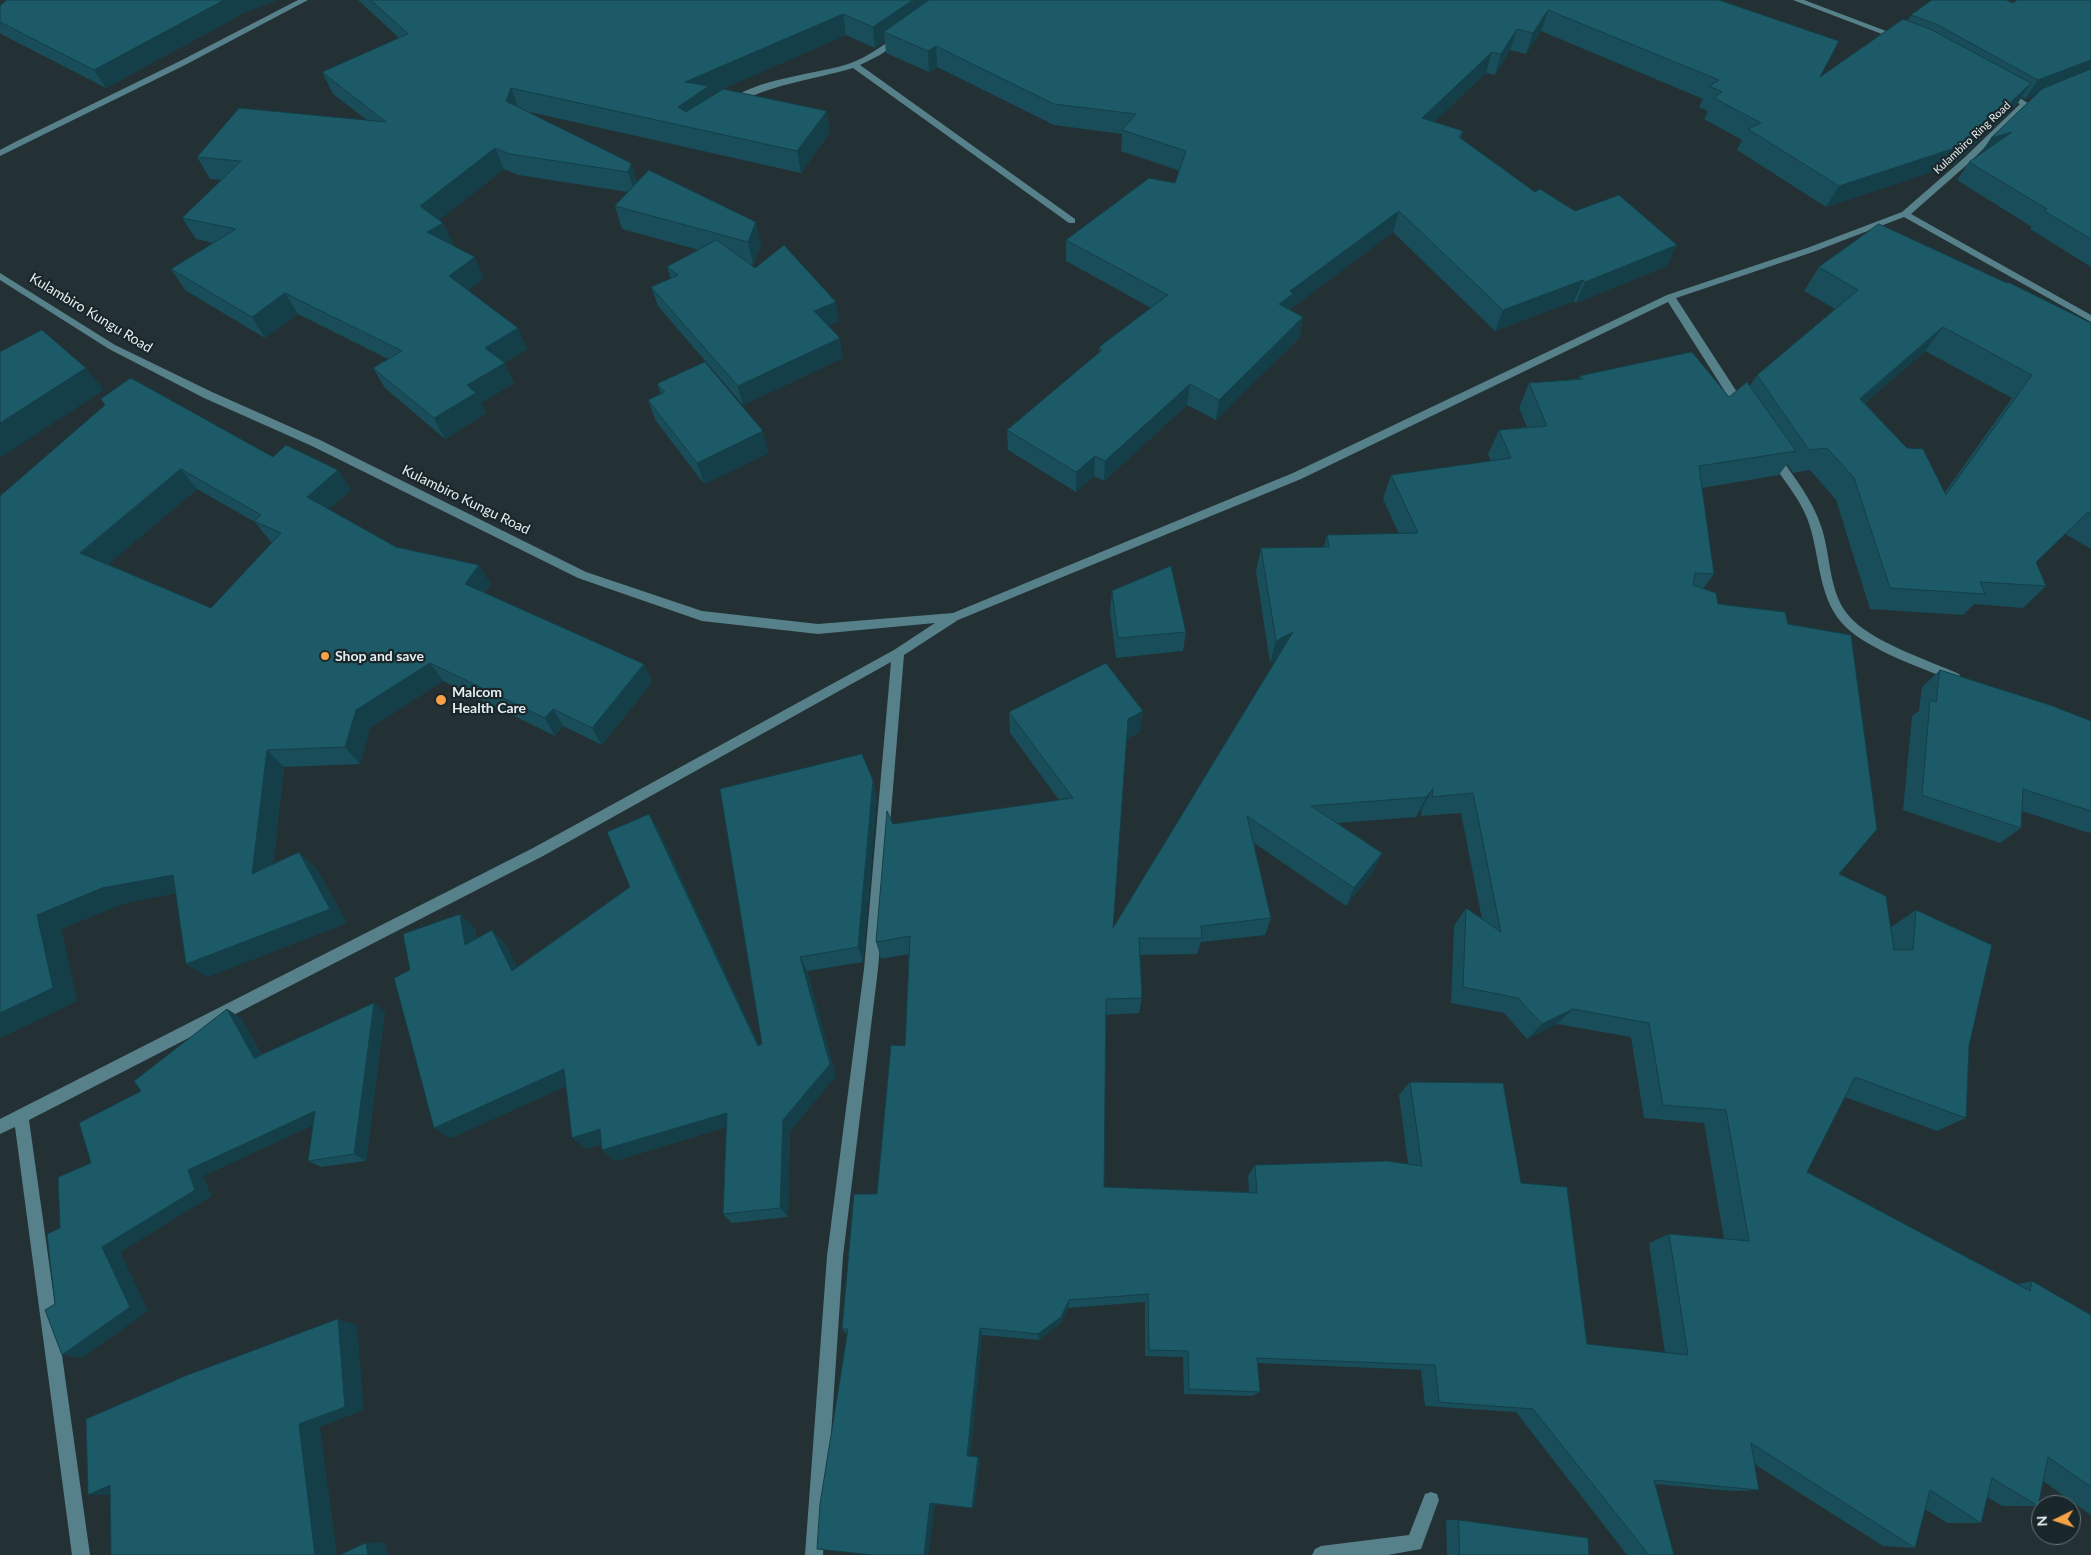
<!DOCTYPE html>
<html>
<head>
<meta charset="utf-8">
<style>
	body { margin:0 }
	#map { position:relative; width:2091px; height:1555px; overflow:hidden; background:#233134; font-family:Lato,sans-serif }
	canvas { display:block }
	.north { position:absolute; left:2031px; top:1495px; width:50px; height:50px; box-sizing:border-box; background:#19272a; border:1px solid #6a7679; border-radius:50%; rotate:266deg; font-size:14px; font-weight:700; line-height:20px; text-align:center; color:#e4ecef }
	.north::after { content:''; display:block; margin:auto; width:18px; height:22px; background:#f6a247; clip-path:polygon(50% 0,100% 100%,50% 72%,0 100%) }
</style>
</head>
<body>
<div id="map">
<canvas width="2091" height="1555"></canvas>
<div class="north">N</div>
</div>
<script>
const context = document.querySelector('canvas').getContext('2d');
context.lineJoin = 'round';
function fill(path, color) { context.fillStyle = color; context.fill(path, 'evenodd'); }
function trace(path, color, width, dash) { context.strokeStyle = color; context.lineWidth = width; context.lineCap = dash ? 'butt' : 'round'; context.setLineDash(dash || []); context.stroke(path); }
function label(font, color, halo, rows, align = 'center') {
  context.font = font + ' Lato,sans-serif'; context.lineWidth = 4.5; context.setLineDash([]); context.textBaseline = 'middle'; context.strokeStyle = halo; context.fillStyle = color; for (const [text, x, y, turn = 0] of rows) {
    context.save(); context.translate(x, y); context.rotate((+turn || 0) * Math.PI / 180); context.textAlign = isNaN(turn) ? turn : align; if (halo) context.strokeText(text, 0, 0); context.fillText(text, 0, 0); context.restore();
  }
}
fill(new Path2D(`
	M298,0H308L185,65L0,156V150L17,141L180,61Z
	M1793,0H1804L1902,37L1895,39Z
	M897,36L904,38L880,55L860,65L1075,219V223H1069L853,68C812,80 771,84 734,105L727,103C753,78 816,75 851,63C867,57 882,46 897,36Z
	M2002,90H2008L2029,104L1970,162L1911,214L2091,315V322L1904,217L1813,252L1676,298L1746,406L1747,409L1746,412H1738L1668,302L1301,479L958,620L904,655L878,969L843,1256L823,1555H805L827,1256L864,969L891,662L543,856L29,1120L90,1555H72L15,1127L0,1134V1119L533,848L894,650L935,623L818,634L702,621L578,578L312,446L204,398L109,349L0,280V273L115,345L212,392L320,440L586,572L702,611L818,624L953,613L1293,473L1667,295L1807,248L1902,212L1964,158L2020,104L2002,94Z
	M1774,453L1778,454C1794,477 1812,499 1821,526C1831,554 1828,592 1849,616C1871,642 1928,660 1959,674L1961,677L1959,680H1951C1919,667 1863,648 1841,622C1817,594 1820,551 1807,518C1798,495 1781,478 1769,457Z
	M1431,1492L1437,1494L1439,1500L1421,1549L1388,1555H1312L1315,1549L1321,1546L1409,1535L1425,1494Z`), '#57818a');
fill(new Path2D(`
	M358,0H1719L1820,77L1908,20L1911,15L2013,3L2091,0V267L2030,229L2032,227L1957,180L1969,162L1980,154L2036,95L2025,99L2022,97L2017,104L1953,165L1826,207L1737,150L1742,140L1704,119L1708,111L1699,107L1703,99L1541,31L1526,54L1510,50L1495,75L1486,73L1434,122L1463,131L1461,139L1535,192L1575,211L1667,266L1576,303L1574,301L1495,331L1393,232L1290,309V310L1303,317L1299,338L1216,420L1187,405L1104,481L1094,476L1076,492L1008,450L1007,430L1099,353V347L1151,308L1066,261V240L1175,183L1180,171L1121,151L1122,134L1054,125L937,67L929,72L886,53L885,41L875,48L846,35L711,94V96L830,132L801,173L525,111L631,163L637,182L761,245L753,265L749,264L839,321L828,326L843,358L743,405L658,306L651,287L671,279L667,267L699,250L622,229L615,206L628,192L518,175L504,169L439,220L443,223L453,244L452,245L484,278L468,290L518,328L527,349L504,363L514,383L481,403L486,413L445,439L385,388L373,368L388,359L298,314L265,338L185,290L171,269L213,243L196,239L182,218L222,180L210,179L197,157L367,120L333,94L322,72L399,38Z
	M0,6L246,12L106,88L1,34L0,32Z
	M1819,267L2091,323V549L2065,534L2036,562L2046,586L2023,608L1974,604L1963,615L1870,609L1836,500L1810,470L1793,473L1787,464L1779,475L1702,488L1714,574L1703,589L1718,604L1839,874L1891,930V927L1916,910L1969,1046L1966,1118L1937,1131L1845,1097L1807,1172L2018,1284L2032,1281L2091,1315V1515L2043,1481L2038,1506H2002L1987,1497L1981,1523H1947L1925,1509L1915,1548L1883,1546L1754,1464L1759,1490L1733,1491L1654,1484L1674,1555H1627L1516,1412L1425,1406L1421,1370L1258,1363L1260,1392L1252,1396L1184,1394L1183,1357L1145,1356V1302L1068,1308L1061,1323L1039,1340L982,1335L970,1456L980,1459L974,1508L935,1504L928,1555H872L847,1334L842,1329L877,1194L905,1046L909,954L881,959L876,942L893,824L1059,800L1010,733L1009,712L1140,732L1126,739L1113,928L1276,660L1270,663L1256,571L1261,548L1324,547L1327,535L1399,534L1383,499L1391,475L1491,461L1488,454L1499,430L1527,427L1519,408L1529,383L1578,379L1580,376L1729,397L1750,386L1757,375L1835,309L1804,291ZM1925,351L2012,398L1945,492L1865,403ZM1422,809L1421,816L1461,813L1482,919L1466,908L1454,926L1451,1003L1504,1013L1527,1039L1557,1024L1631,1037L1644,1118L1704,1123L1724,1239L1669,1234L1649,1243L1665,1353L1587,1344L1521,1183L1410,1082L1399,1095L1408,1164L1255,1165L1248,1176L1249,1192L1104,1187L1105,1015L1139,1013L1142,998L1140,955L1197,954L1201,942L1265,935L1271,918L1254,843L1346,906L1373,872L1382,853L1337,823L1416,817Z
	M657,384L769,453L704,484L656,421L648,400L661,394Z
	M105,405L273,457L338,470L351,490L329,509L396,547L491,584L484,593L644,664L652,682L602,745L563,726L555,736L443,681L370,728L360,764L284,767L273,864L316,868L347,923L207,977L176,893L125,903L61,929L77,1001L0,1038V496ZM197,489L255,522L270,541L272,542L211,608L108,564Z
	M1112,591L1186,632L1183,651L1116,658L1110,611Z
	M1940,670L2091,721V831L2089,833L2022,811L2021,828L2000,843L1903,810L1912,716L1919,711L1922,687Z
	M873,780L877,797L863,962L807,971L836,1076L790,1131L788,1217L732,1223L723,1214L726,1127L615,1161L602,1150V1144L586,1149L566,1086L451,1138L434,1128L410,970L460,914L475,929L477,939L492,930L506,945L517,967L630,887L649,814L659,831L759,1045L762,1044Z
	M227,1009L241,1018L261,1054L385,1012L366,1161L321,1167L308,1161L313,1125L203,1176L211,1196L120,1252L148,1311L81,1358L55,1304L60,1228L141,1091Z
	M1446,1520H1459L1589,1555H1447Z`), '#184d59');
fill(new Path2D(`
	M224,0H278L246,12L106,88L94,70Z
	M913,0H945L884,32L885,41L875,48L873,27Z
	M1548,10L1541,31L1526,54L1533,33Z
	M843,14L846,35L711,94L714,108L686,127L678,107L685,82Z
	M1517,29L1510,50L1495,75L1501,54Z
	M936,46L937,67L929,72L928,51Z
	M1492,52L1486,73L1416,139L1422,118Z
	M2091,60V74L2025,99L2038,80Z
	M2031,83L2017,104L1953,165L1826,207L1839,186Z
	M511,88L519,109L506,101Z
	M827,111L830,132L801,173L797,151Z
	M2012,132L1978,157L1991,138Z
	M495,148L504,169L430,227L420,206Z
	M631,163L638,184L635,193L628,172Z
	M1399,211L1393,232L1290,309L1289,315L1279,304L1290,291Z
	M756,222L761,245L753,265L748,242Z
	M443,223L453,244L438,253L427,232Z
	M1677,245L1667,266L1576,303L1585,282Z
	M475,257L484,278L459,296L449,276Z
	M1583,280L1574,301L1495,331L1503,310Z
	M285,293L298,314L265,338L252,317Z
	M836,302L839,321L818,330L814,311Z
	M1303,317L1299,338L1216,420L1219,400Z
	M1943,327L1925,351L1843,422L1860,399Z
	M518,328L527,349L495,368L485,348Z
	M840,338L843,358L743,405L738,386Z
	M505,363L514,383L481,403L486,413L445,439L434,418L467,385Z
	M86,368L104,390L0,458V423Z
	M1190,384L1187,405L1104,481L1105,461Z
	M763,431L769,453L704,484L697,463Z
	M1095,456L1094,476L1076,492V472Z
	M181,469L197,489L99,572L80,553Z
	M338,470L351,490L321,516L307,497Z
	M479,565L491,584L477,603L465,584Z
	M1293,632L1287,654L1270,663L1276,641Z
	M430,663L443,681L370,728L360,764L345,747L356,710Z
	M644,664L652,682L602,745L592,728Z
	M553,709L563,726L555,736L545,718Z
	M1143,711L1140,732L1125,740L1128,719Z
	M267,750L284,767L270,889L252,874Z
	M873,780L877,797L863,962L858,947Z
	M1433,789L1422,809L1416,817L1426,797Z
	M649,814L659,831L765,1058L758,1046Z
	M299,852L316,868L347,923L207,977L186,964Z
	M1382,853L1373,872L1346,906L1354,888Z
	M173,875L194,890L125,903L61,929L77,1001L0,1038V1013L37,915L102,888Z
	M460,914L475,929L480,960L465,945Z
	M492,930L506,945L526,985L512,971Z
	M800,957L807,971L836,1076L790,1131L788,1217L780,1208L783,1120Z
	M374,1003L385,1012L366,1161L354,1154Z
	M227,1009L241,1018L267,1066L254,1058Z
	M1573,1009L1557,1024L1527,1039L1542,1024Z
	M564,1069L577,1081L451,1138L434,1128Z
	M315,1111L328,1118L203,1176L211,1196L120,1252L148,1311L81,1358L62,1355L102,1247L188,1170Z
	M727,1113L735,1124L615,1161L602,1150Z
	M600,1129L613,1140L586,1149L572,1138Z
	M1069,1300L1068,1308L1061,1323L1039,1340L1038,1334Z
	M338,1319L357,1325L364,1410L320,1427L337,1555H315L299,1424Z
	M980,1328L982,1335L970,1458L967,1456Z
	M978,1457L980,1459L974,1508H972Z
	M110,1485L115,1495H88Z
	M930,1503L935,1504L928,1555H924Z
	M385,1542L388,1555H368L366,1543Z`), '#143f48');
const building = new Path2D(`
	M7,0H224L94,70L0,22V6Z
	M371,0H913L873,27L843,14L685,82L709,86L678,107L686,112L723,89L827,111L797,151L511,88L506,101L631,163L628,172L510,154L495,148L420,206L443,223L427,232L475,257L449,276L518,328L485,348L505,363L467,385L476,393L434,418L373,368L402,351L285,293L252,317L171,269L236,229L182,218L241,161L197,157L239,108L386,122L322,72L408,34Z
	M929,0H1719L1839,41L1820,77L1903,19L1930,29L2031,83L1967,144L1839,186L1748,129L1761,123L1714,98L1722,92L1709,86L1719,80L1548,10L1533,33L1517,29L1501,54L1492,52L1422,118L1463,131L1459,137L1535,192L1540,189L1575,211L1619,195L1677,245L1585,282L1583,280L1503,310L1399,211L1290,291L1293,294L1279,304L1303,317L1219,400L1190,384L1105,461L1095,456L1076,472L1007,430L1102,350L1099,347L1168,295L1066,240L1149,178L1175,183L1186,151L1122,130L1136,114L1054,104L936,46L928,51L884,32Z
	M1932,0H2006L2013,3L2017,0H2091V60L2038,80L1936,24L1911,15Z
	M2091,69V239L2044,211L2047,209L1969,162L2012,132L1991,138L2042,89Z
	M649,170L756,222L748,242L615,206Z
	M1879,224L2007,283L2008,282L2091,323V514L2088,512L2036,562L2046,586L1980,582L1985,594L1890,588L1854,478L1827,448L1809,450L1757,375L1858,290L1819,267ZM1943,327L2032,375L1946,495L1923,449L1907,448L1860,399Z
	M717,240L755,268L784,245L836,302L814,311L840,338L738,386L651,287L678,275L667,267Z
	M42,330L86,368L0,423V352Z
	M1692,352L1729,397L1747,382L1796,451L1699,466L1714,574L1695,573L1693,585L1716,593L1718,604L1785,612L1788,624L1851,635L1877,829L1839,874L1886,896L1894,950H1913L1916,910L1992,945L1969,1046L1966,1118L1855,1077L1807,1172L2030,1291L2032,1281L2091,1315V1487L2048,1457L2038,1506L1992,1478L1981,1523L1930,1490L1915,1548L1751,1443L1759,1490L1654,1480L1674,1555H1649L1533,1409L1439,1402L1435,1365L1257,1358L1260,1392L1189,1389L1188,1351L1149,1350L1148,1294L1069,1300L1061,1317L1038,1334L980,1328L967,1456L978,1457L972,1508L930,1503L924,1555H872L817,1549L820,1504L848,1329H842L854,1194H877L891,1045L905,1046L910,936L876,942L887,811L893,824L1073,798L1009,712L1106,663L1143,711L1128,719L1113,928L1293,632L1276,641L1261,548L1329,547L1327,535L1418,533L1391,475L1511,458L1499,430L1547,426L1529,383L1583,379L1580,376ZM1433,789L1432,797L1473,793L1501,932L1466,908L1463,987L1518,998L1542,1024L1573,1009L1649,1023L1663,1105L1726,1110L1749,1241L1669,1234L1688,1355L1587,1344L1567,1187L1521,1183L1503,1083L1410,1082L1422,1166L1387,1161L1255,1165L1257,1193L1104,1187L1106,999L1142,998L1139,938H1202L1201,926L1271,918L1247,816L1354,888L1382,853L1311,806L1426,797Z
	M705,362L763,431L697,463L648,400L665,392L657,384Z
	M131,378L273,457L286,445L338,470L307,497L396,547L479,565L465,584L644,664L592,728L553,709L545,718L430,663L356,710L345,747L267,750L252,874L299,852L330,909L186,964L173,875L102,888L37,915L53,988L0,1013V496L105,405L101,399ZM181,469L261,515L254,521L281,533L211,608L80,553Z
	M1171,566L1186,632L1118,638L1112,591Z
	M1940,670L2053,706L2091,721V811L2023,789L2021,828L1922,795L1930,700L1936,702Z
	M862,754L873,780L858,947L800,957L830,1064L783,1120L780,1208L723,1214L727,1113L602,1150L600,1129L572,1138L564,1069L434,1128L394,978L410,970L403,934L460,914L465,945L492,930L512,971L630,887L607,832L649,814L758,1046L762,1044L720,789Z
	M374,1003L354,1154L308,1161L315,1111L188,1170L195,1190L102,1247L130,1307L62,1355L45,1310L55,1304L47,1234L60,1228L58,1177L91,1163L79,1123L141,1091L134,1081L227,1009L254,1058Z
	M338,1319L345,1407L299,1424L315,1555H111L110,1485L88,1495L86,1419L185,1376Z
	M1459,1520L1588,1538L1589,1555H1460Z
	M366,1543L368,1555H340Z`);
fill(building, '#1c5a67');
trace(building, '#143f48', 1);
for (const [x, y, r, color] of [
	[325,656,5,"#f6a247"],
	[441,700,6,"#f6a247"]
]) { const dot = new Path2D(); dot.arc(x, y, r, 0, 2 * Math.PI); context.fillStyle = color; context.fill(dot); trace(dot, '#19272a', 2); }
label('11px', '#e4ecef', '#19272a', [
	["Kulambiro Ring Road",1972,138,-43]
]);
label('14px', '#e4ecef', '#19272a', [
	["Kulambiro Kungu Road",91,313,31],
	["Kulambiro Kungu Road",466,500,26]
]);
label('bold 14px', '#e4ecef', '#19272a', [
	["Shop and save",335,656],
	["Malcom",452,692],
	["Health Care",452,708]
], 'left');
</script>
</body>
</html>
